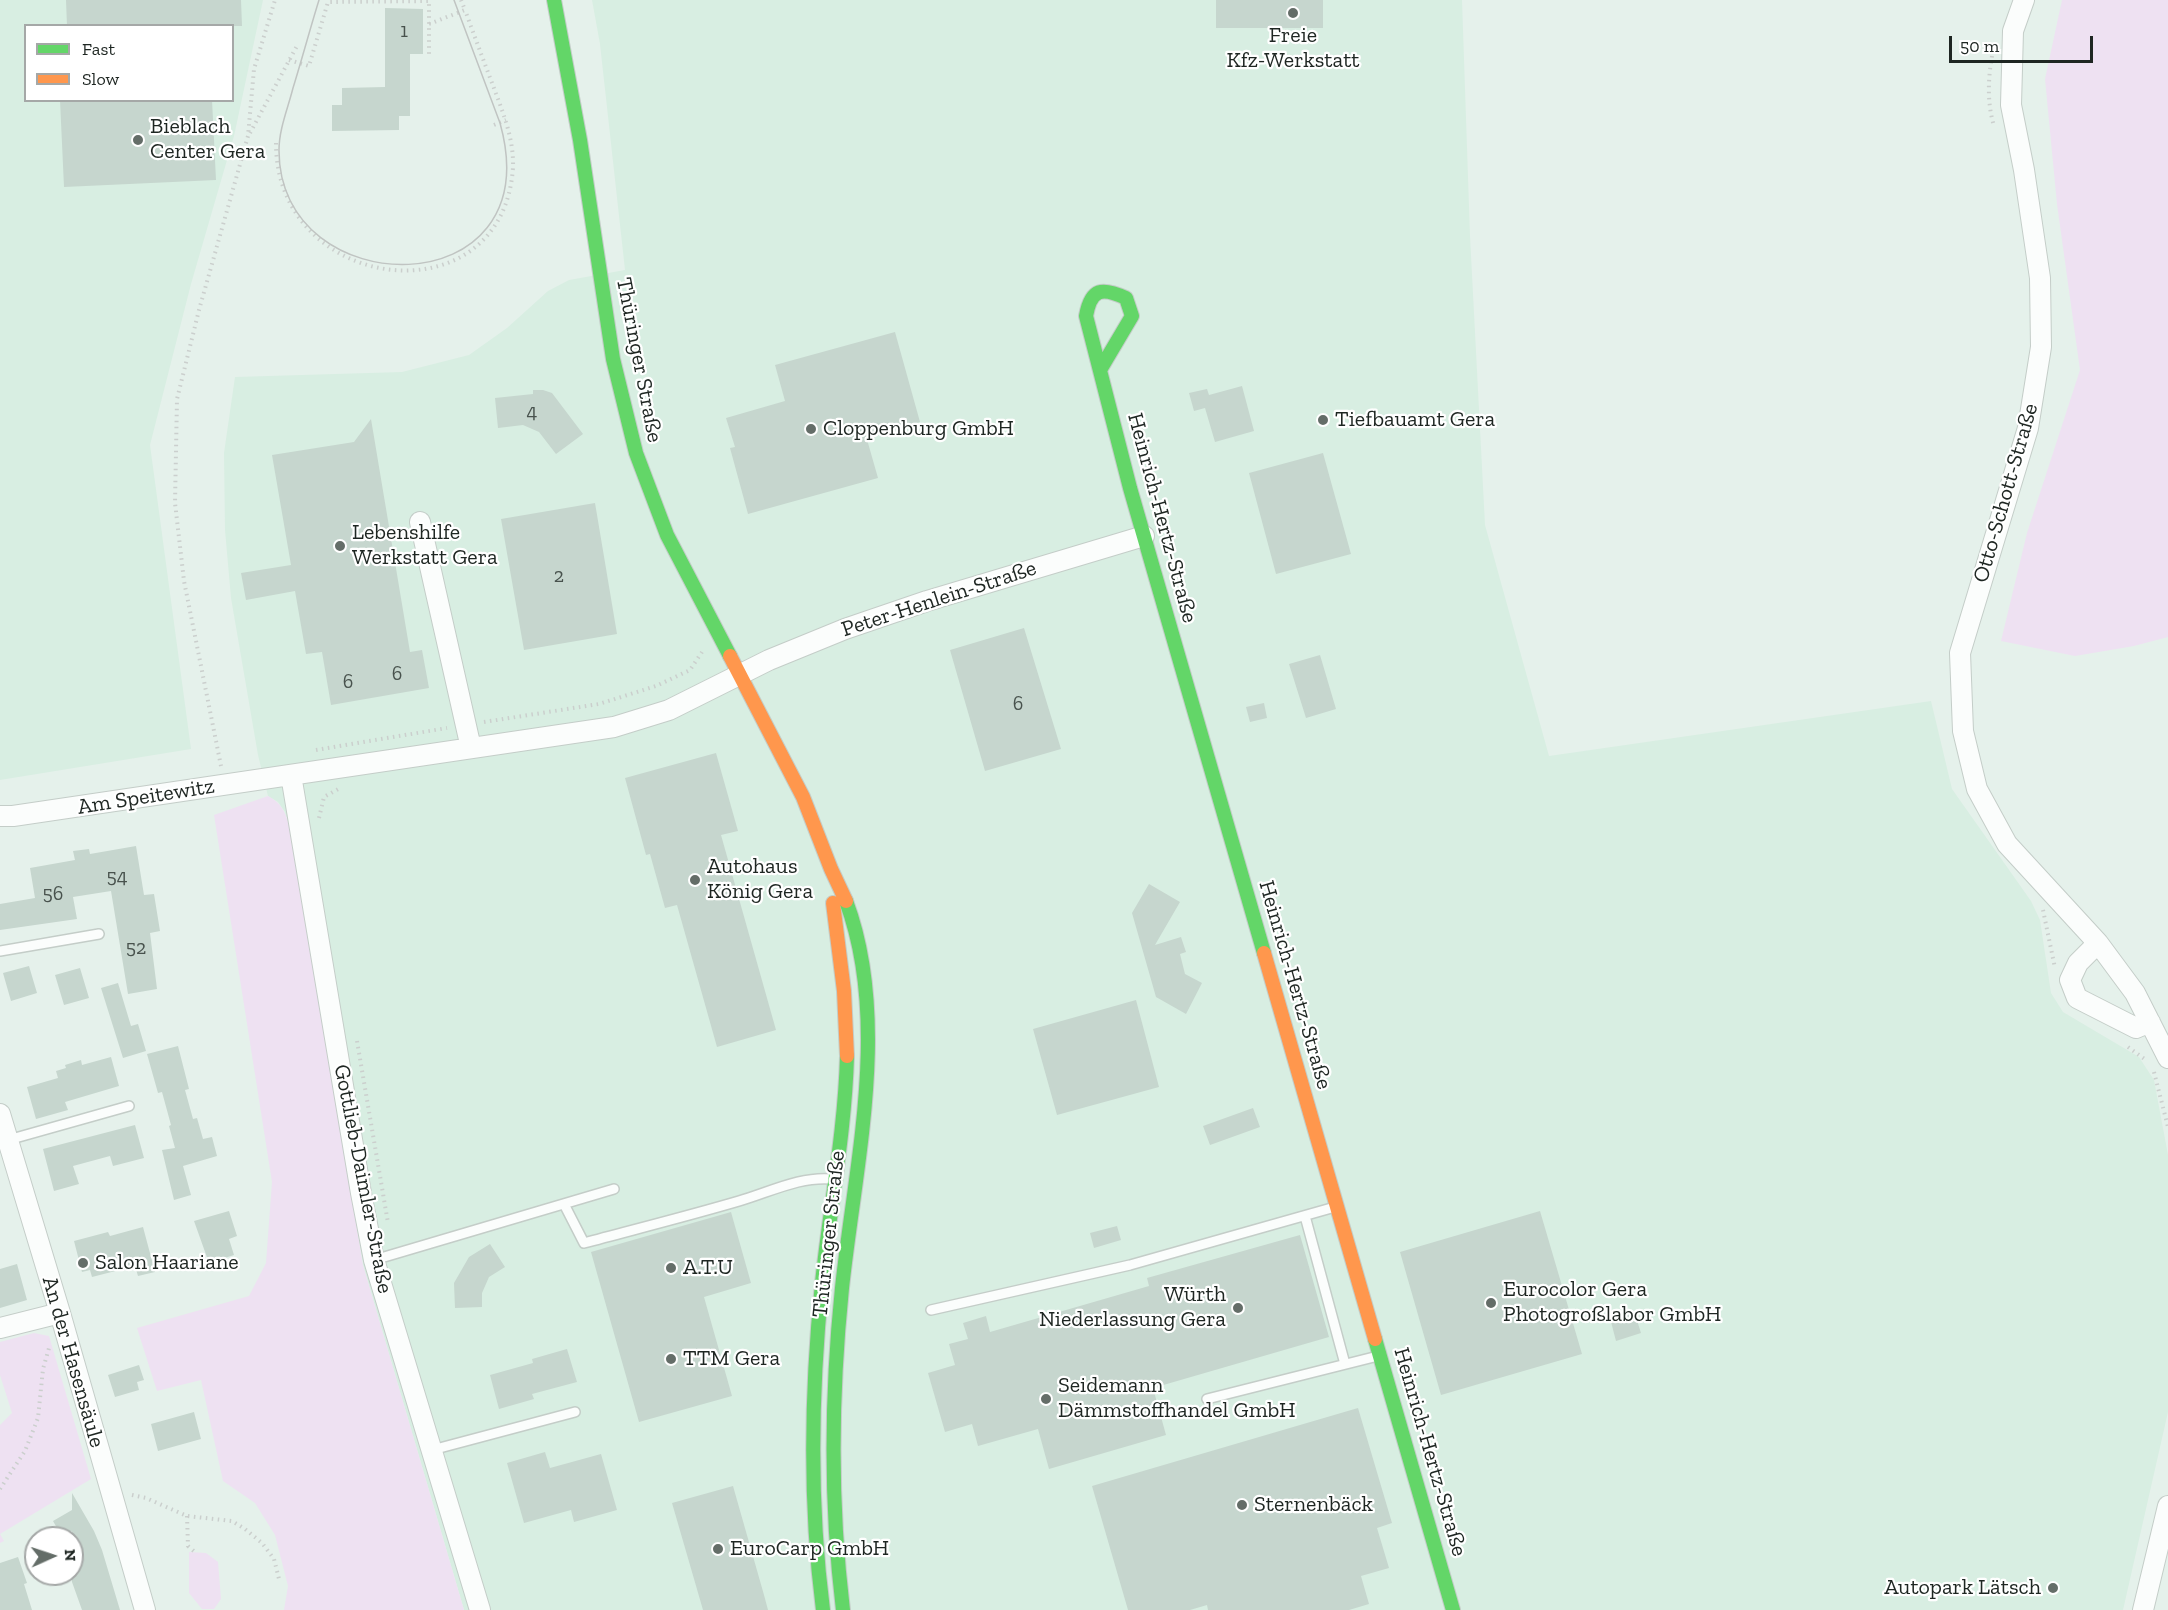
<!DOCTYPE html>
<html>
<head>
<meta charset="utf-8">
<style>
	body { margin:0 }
	#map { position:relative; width:2168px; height:1610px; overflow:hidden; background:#e5f1eb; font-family:"Zilla Slab",serif }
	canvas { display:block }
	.legend { position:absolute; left:24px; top:24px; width:210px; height:78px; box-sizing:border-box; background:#fff; border:2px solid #a5a8a7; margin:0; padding:8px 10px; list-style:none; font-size:18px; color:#1e2622 }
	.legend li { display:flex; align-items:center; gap:12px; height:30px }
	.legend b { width:30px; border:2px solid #a5a8a7 }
	.north { position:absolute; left:24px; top:1526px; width:60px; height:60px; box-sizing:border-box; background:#fff; border:2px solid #a5a8a7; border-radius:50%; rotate:87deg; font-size:16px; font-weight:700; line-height:24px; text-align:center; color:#1e2622 }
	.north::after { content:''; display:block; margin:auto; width:21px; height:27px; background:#646d68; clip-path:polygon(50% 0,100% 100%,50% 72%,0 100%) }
	.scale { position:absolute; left:1949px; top:36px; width:144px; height:27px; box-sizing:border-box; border:3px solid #1e2622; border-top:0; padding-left:8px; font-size:18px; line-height:21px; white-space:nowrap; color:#1e2622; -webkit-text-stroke:4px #fff; paint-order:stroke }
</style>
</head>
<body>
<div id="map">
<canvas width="2168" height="1610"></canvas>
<ul class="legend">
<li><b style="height:8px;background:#63d668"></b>Fast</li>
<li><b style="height:8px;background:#ff974d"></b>Slow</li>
</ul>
<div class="north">N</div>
<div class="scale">50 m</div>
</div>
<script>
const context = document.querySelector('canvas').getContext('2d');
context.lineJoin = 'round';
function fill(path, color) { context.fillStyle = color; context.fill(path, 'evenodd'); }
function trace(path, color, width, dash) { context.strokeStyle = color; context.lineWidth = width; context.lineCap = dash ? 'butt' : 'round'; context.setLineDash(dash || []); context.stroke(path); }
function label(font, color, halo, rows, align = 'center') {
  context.font = font + ' "Zilla Slab",serif'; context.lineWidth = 4.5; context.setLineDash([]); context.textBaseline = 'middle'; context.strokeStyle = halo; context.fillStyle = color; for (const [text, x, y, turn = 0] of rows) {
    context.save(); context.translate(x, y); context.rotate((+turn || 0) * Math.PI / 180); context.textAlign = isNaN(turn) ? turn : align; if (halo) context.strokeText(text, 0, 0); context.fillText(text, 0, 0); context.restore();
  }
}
fill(new Path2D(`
	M0,0H263L234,136L191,284L150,445L191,749L0,780ZM26,26H232V100H26Z
	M592,0H1462L1470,236L1485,525L1549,756L1931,701L1952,789L2031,901L2040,920L2051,993L2063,1012L2139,1057L2154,1080L2168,1155V1412L2123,1610H464L363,1265L289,825L285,812L278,802L268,796L258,755L231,598L225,530L224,453L235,377L402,372L469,355L507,328L548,291L569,280L625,270L600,44Z`), '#d8eee2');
fill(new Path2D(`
	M2062,0H2168V637L2134,646L2075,656L2001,641L2027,533L2080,370L2057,204L2045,79Z
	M268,796C281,803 285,811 289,825L363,1265L464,1610H284L288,1586L275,1535L255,1503L223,1481L201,1380L157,1391L137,1328L249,1296L266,1263L272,1182L214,815Z
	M34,1333L49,1336L91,1479L0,1534L4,1541L0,1543V1425L12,1413L0,1375V1342Z
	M189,1552L206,1553L218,1562L221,1599L214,1609H202L189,1593Z`), '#eee1f2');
fill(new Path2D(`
	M66,0H241L242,26H67Z
	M1216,0H1323V28H1216Z
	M385,8L423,9V54H410V116H399V130L332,131V105H342V88L385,87Z
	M60,100H212L216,180L64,187Z
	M895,332L920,422L866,436L878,478L748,514L730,448L735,447L726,418L785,401L775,365Z
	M1242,386L1254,431L1215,442L1205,408L1194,411L1189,393L1207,389L1209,395Z
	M533,390H543L552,393L583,434L556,454L539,432L523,425L498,428L495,398L533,394Z
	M371,419L410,652L422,650L429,688L331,705L322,652L306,654L295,591L246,600L241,573L291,565L272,455L354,442Z
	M1323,453L1351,554L1276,574L1249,473Z
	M595,503L617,634L524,650L501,519Z
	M1024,628L1061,749L985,771L950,650Z
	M1320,655L1336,709L1306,718L1289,664Z
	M1264,703L1267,718L1250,722L1246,707Z
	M716,753L738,831L721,835L776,1030L717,1047L677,905L665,908L650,854L646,855L625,778Z
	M136,846L144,895L154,894L160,931L150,933L157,989L128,994L111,891L73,897L77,919L0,930V904L35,898L30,868L75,860L73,851L89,849L90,854Z
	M1149,884L1180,902L1155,945L1181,937L1186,952L1180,954L1185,974L1202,983L1186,1014L1156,997L1132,913Z
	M29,966L37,993L11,1001L3,973Z
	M80,968L89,998L64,1005L55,975Z
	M118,983L131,1026L138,1024L146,1051L123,1058L101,988Z
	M1136,1000L1159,1087L1057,1115L1033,1029Z
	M178,1046L189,1089L185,1090L193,1119L197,1118L203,1139L212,1137L217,1156L183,1166L191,1195L174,1200L162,1150L175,1148L169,1126L171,1125L162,1092L158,1093L147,1054Z
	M111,1057L119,1086L65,1102L68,1110L36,1119L27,1087L58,1078L56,1071L66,1068L65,1065L81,1060L82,1065Z
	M1253,1108L1260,1127L1210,1145L1203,1126Z
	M135,1125L144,1158L113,1166L110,1156L73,1166L79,1184L54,1191L43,1149Z
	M229,1211L237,1236L229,1239L234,1255L209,1263L194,1221Z
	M1540,1211L1582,1354L1441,1395L1400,1252Z
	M731,1212L751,1283L704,1297L732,1396L639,1422L591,1252Z
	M1117,1226L1121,1240L1094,1248L1090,1233Z
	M143,1227L155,1272L138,1276L135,1266L92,1277L90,1270L82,1272L74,1241L108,1232L110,1236Z
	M1300,1235L1329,1337L1153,1388L1166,1435L1049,1469L1038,1429L978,1446L972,1424L945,1432L928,1373L955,1365L949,1344L968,1339L963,1323L986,1316L990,1332L1149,1286L1147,1278Z
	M490,1244L505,1267L489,1277L482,1293V1307L455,1308L454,1283L469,1257Z
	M17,1264L27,1300L0,1308V1269Z
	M1634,1311L1641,1333L1616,1341L1610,1318Z
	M567,1349L577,1382L532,1394L534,1399L499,1409L490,1375L533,1363L532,1359Z
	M139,1365L144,1380L137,1382L139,1390L115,1397L108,1375Z
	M1358,1408L1392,1523L1377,1528L1389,1568L1361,1576L1369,1604L1349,1610H1208L1207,1605L1190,1610H1128L1092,1486Z
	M194,1412L201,1439L158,1451L151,1424Z
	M545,1452L550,1468L601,1454L617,1510L574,1522L571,1510L524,1523L507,1463Z
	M733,1486L764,1595L768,1610H703L672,1503Z
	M72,1493L94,1531L102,1550L120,1610H82L72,1582V1531L62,1537L53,1521L72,1510Z
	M18,1557L27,1583L24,1584L32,1610H0V1563Z`), '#c6d6ce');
const lane = new Path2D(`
	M0,951L99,934
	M8,1140L129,1106
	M564,1204L584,1243C636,1229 688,1216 739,1201C770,1192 800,1176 832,1179
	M1305,1216L1345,1364
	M374,1260L614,1189
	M931,1310L1130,1265L1335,1207
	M1207,1399L1378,1356
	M432,1450L575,1412`);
const street = new Path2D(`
	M2024,0L2013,31L2011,105L2024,170L2040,278L2041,347L2028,428L1960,653L1963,731L1977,789L2007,844L2098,943L2135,993L2168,1058
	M420,522L471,748
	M291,775L361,1193L374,1260L480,1610
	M0,816H13L614,727L669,710L769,660L845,629L927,601L1144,536
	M2098,943L2078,963L2070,980L2077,998L2136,1028L2150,1022
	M0,1114L60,1313L145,1610
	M0,1328L60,1313
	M2143,1610L2168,1506`);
const fast = new Path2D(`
	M554,0L580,140L613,359L636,453L667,535L730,656
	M1100,370L1132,316L1126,298C1102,287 1091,288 1086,316L1130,488L1264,953
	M1375,1339L1453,1610
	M823,1610C809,1501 811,1392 822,1283C830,1207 845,1132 847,1056
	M843,1610C830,1503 831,1396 842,1288C855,1165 891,1021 846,901`);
const slow = new Path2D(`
	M730,656L803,797L831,869L846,901
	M833,903L844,991L847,1056
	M1264,953L1375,1339`);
trace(lane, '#c4cdc8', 12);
trace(street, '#c4cdc8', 22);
trace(fast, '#c4cdc8', 16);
trace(slow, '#c4cdc8', 16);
trace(new Path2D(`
	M429,24L465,10L461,0
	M1992,56C1988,79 1987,103 1994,126
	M289,60L309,66L328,2L429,1V55
	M494,125L506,120
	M250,133L298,44
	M276,143C276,295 504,321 513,167C514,138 502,110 492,83C483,59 474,35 465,10
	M484,722L599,704L656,686L690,670L702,652
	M316,750L447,728
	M221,766L184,581L175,503L177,399L199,310L248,136L254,69L275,0
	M319,818L324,797L340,788
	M2043,910L2055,968
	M357,1041L388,1223
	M2128,1047L2146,1060
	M2154,1072L2168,1127
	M0,1489L25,1451L38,1418L43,1369L49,1348
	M132,1495L146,1498L187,1516L232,1521L245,1529L262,1543L274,1559L279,1579
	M187,1516L188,1546L195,1552`), '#cbcfcd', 4, [1.5, 4.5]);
trace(lane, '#fbfdfc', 9);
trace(street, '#fbfdfc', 20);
trace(fast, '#63d668', 14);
trace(slow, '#ff974d', 14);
trace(new Path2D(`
	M319,0C310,29 302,59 293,88C288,108 279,129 279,150C278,305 552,309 500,123L454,0`), '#c0c4c2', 1.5);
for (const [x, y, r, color] of [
	[1293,13,6,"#646d68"],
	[138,140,6,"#646d68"],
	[1323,420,6,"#646d68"],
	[811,429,6,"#646d68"],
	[340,546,6,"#646d68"],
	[695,880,6,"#646d68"],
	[83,1263,6,"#646d68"],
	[671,1268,6,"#646d68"],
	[1491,1303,6,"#646d68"],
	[1238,1308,6,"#646d68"],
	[671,1359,6,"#646d68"],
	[1046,1399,6,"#646d68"],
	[1242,1505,6,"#646d68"],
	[718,1549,6,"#646d68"],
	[2053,1588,6,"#646d68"]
]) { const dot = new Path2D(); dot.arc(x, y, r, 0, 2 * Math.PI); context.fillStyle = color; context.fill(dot); trace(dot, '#fff', 2); }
label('20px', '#48524d', null, [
	["1",404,31],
	["4",532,412],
	["2",559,576],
	["6",397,674],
	["6",348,682],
	["6",1018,704],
	["54",117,877],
	["56",53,894],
	["52",136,948]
]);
label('22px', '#1e2622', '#fff', [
	["Freie",1293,36,"center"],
	["Kfz-Werkstatt",1293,61,"center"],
	["Bieblach",150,127],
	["Center Gera",150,152],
	["Tiefbauamt Gera",1335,420],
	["Cloppenburg GmbH",823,429],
	["Lebenshilfe",352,533],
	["Werkstatt Gera",352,558],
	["Autohaus",707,867],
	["König Gera",707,892],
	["Salon Haariane",95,1263],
	["A.T.U",683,1268],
	["Eurocolor Gera",1503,1290],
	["Photogroßlabor GmbH",1503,1315],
	["Würth",1226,1295,"right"],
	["Niederlassung Gera",1226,1320,"right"],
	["TTM Gera",683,1359],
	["Seidemann",1058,1386],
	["Dämmstoffhandel GmbH",1058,1411],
	["Sternenbäck",1254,1505],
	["EuroCarp GmbH",730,1549],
	["Autopark Lätsch",2041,1588,"right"]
], 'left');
label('22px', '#1e2622', '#fff', [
	["Thüringer Straße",639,360,79],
	["Otto-Schott-Straße",2006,493,-74],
	["Heinrich-Hertz-Straße",1162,518,75],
	["Peter-Henlein-Straße",939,599,-18],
	["Am Speitewitz",146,797,-9],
	["Heinrich-Hertz-Straße",1295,985,74],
	["Gottlieb-Daimler-Straße",363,1179,79],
	["Thüringer Straße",829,1234,-84],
	["An der Hasensäule",73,1362,74],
	["Heinrich-Hertz-Straße",1430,1452,74]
]);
</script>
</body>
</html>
